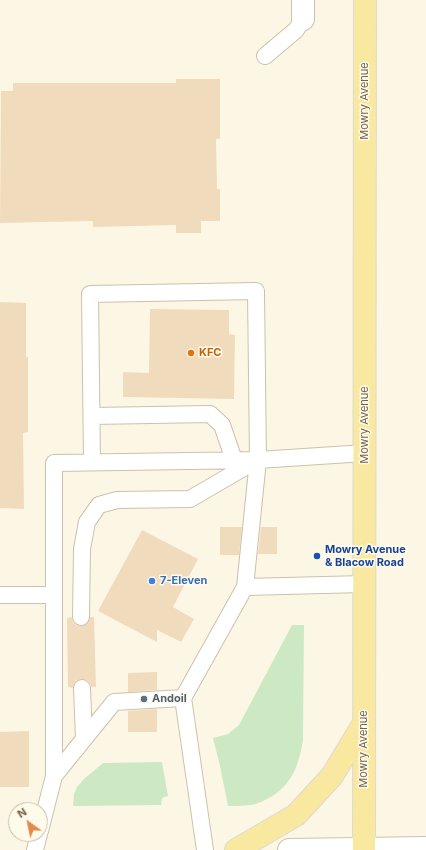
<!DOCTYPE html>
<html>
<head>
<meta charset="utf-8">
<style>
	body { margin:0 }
	#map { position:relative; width:426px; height:850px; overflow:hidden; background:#fcf7e5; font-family:Inter,sans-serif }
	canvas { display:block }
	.north { position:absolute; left:8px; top:802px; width:40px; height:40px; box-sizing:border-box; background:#fffbeb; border:1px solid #c8bdab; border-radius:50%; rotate:327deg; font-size:11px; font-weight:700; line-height:16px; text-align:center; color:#75614b }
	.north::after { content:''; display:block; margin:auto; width:14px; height:18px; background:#e4894c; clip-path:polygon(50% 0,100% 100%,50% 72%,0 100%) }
</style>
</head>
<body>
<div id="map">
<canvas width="426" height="850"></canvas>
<div class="north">N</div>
</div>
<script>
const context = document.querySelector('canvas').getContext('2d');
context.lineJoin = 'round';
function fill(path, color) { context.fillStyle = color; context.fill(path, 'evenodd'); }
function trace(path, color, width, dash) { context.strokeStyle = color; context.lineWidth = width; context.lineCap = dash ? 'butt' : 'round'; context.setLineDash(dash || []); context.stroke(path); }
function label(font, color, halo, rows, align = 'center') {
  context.font = font + ' Inter,sans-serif'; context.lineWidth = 3; context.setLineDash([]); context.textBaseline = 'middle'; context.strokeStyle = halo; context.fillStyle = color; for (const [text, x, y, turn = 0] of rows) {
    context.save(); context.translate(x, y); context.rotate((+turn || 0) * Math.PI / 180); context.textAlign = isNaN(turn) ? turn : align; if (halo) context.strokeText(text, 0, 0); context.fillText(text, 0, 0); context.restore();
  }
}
fill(new Path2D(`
	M292,625H304L303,740C298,772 288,792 256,804C247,806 236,806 228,806L220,766L213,738L228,734L239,725Z
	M162,762L168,796L162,798L161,805L73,806L74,794L77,787L84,779L103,763Z`), '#cce9c4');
fill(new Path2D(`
	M176,79H220V139H216L217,189H220V221H201V233H176V225L93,227V221L0,223L1,91H13V83H176Z
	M0,302L26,303V357H28V432L23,433L24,509L0,508Z
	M150,309L229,310V334L235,335L234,399L123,397V372L149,373Z
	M220,527H242L239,555H220Z
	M261,527H277V554H258Z
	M142,530L198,559L173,607L194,619L181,642L157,630V642L98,611Z
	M72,617L73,622L76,625L81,626L85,625L89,622L90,617H94L96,687H91L90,683L87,680L82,679L77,680L74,683L73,688L68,687L67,618Z
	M157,672V690L128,692V673Z
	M157,709V732H128V711Z
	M29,731V787H0V732Z`), '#f1dbbd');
const lane = new Path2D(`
	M265,56L296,30L303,19
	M92,416L210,414L222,425L234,460
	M92,462L90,294L256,291L258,460L245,587
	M0,595H54
	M81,617L82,549L87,522L99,505L117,500L190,499L257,460
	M82,688L84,739
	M54,776V463L258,460L365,453
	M40,831L54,776L114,702L183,698
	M35,850L39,834
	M205,850L183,698L245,587L364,584`);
const street = new Path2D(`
	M303,19V0`);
const secondary = new Path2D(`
	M289,850L426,848`);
const primary = new Path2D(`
	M236,850L296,815L332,776L364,723
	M364,850L365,0`);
trace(lane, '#cdc0ac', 18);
trace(street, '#cdc0ac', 24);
trace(secondary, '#d0c2a9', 24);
trace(primary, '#ded9d4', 24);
trace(lane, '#fff', 16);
trace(street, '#fff', 22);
trace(secondary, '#fff', 22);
trace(primary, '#f9e89f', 22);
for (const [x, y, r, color] of [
	[191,353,4,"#e8710a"],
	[317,556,4,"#1a4fb4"],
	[152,581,4,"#3f7fe0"],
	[144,699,4,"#5c6f8a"]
]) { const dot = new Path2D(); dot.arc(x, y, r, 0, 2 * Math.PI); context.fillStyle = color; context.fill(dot); trace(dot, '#fffbeb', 1.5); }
label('11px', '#75614b', '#fffbeb', [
	["Mowry Avenue",365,101,-90],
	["Mowry Avenue",365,425,-90],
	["Mowry Avenue",364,749,-90]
]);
label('bold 11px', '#c56008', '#fffbeb', [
	["KFC",199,353]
], 'left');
label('bold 11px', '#164399', '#fffbeb', [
	["Mowry Avenue",325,550],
	["& Blacow Road",325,563]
], 'left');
label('bold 11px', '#366cbe', '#fffbeb', [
	["7-Eleven",160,581]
], 'left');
label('bold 11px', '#4e5e75', '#fffbeb', [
	["Andoil",152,699]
], 'left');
</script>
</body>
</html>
